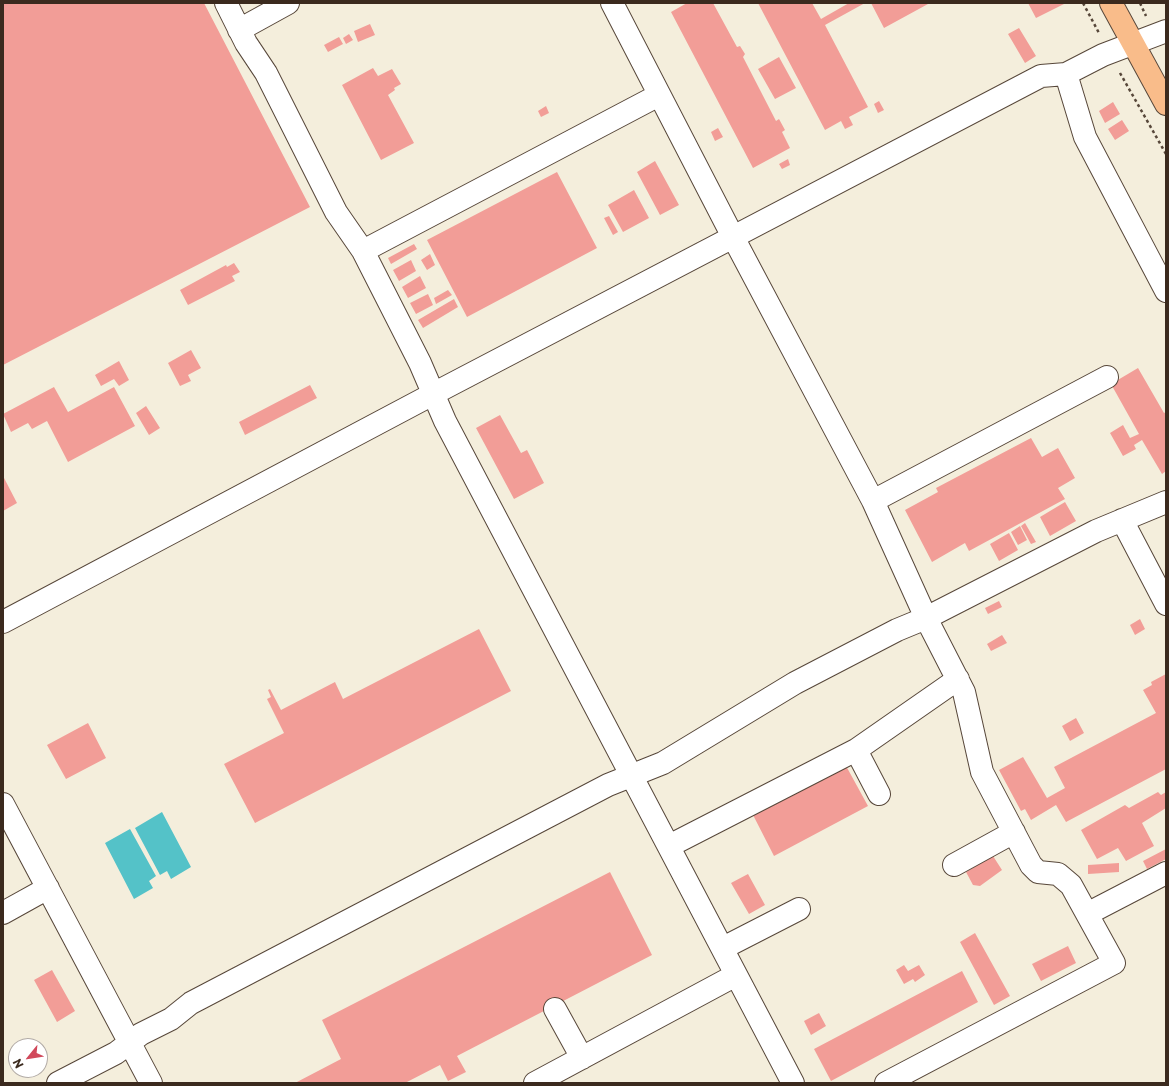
<!DOCTYPE html>
<html>
<head>
<meta charset="utf-8">
<style>
	body { margin:0 }
	#map { position:relative; width:1169px; height:1086px; overflow:hidden; background:#f4eedc; font-family:"Playpen Sans",sans-serif }
	canvas { display:block }
	.frame { position:absolute; inset:0; border:4px solid #3b2a1e; pointer-events:none }
	.north { position:absolute; left:8px; top:1038px; width:40px; height:40px; box-sizing:border-box; background:#fff; border:1px solid #b1aaa5; border-radius:50%; rotate:240deg; font-size:11px; font-weight:700; line-height:16px; text-align:center; color:#3b2a1e }
	.north::after { content:''; display:block; margin:auto; width:14px; height:18px; background:#d1495b; clip-path:polygon(50% 0,100% 100%,50% 72%,0 100%) }
</style>
</head>
<body>
<div id="map">
<canvas width="1169" height="1086"></canvas>
<div class="frame"></div>
<div class="north">N</div>
</div>
<script>
const context = document.querySelector('canvas').getContext('2d');
context.lineJoin = 'round';
function fill(path, color) { context.fillStyle = color; context.fill(path, 'evenodd'); }
function trace(path, color, width, dash) { context.strokeStyle = color; context.lineWidth = width; context.lineCap = dash ? 'butt' : 'round'; context.setLineDash(dash || []); context.stroke(path); }
fill(new Path2D(`
	M162,812L191,867L171,879L167,871L160,875L135,828Z
	M130,829L156,876L149,881L153,888L134,899L105,843Z`), '#54c2c8');
fill(new Path2D(`
	M3,3H204L310,207L3,365Z
	M687,3H713L737,47L740,46L745,54L743,57L776,121L779,119L785,130L782,132L790,148L753,168L671,12Z
	M758,3H812L821,19L849,3H865L825,25L868,107L849,117L853,125L845,129L841,121L825,130Z
	M871,3H927L928,4L884,28Z
	M1028,3H1066L1036,18Z
	M370,24L375,35L358,42L354,31Z
	M1019,28L1036,56L1025,63L1008,34Z
	M349,34L353,40L346,44L343,38Z
	M339,37L343,44L328,52L324,45Z
	M779,57L796,88L775,99L758,69Z
	M373,68L378,76L392,69L401,84L394,88L395,90L388,95L414,143L381,160L342,85Z
	M879,101L884,110L878,113L874,104Z
	M1113,102L1120,114L1105,123L1099,111Z
	M546,106L549,113L541,117L538,111Z
	M1122,120L1129,131L1115,140L1108,129Z
	M718,128L723,137L715,141L711,132Z
	M788,159L790,165L782,169L779,164Z
	M655,161L679,205L660,215L637,172Z
	M557,172L597,248L467,317L427,240Z
	M634,190L649,218L623,232L608,205Z
	M609,216L618,232L613,235L604,218Z
	M414,244L417,249L391,264L388,258Z
	M430,254L435,265L427,270L421,260Z
	M411,260L416,271L399,281L393,270Z
	M234,263L240,272L232,276L235,281L188,305L180,290L226,265L227,267Z
	M420,276L426,288L408,298L402,287Z
	M448,290L452,295L436,304L434,298Z
	M428,294L433,305L416,314L410,303Z
	M454,299L458,307L423,328L418,320Z
	M191,350L201,368L188,375L191,381L180,386L168,363Z
	M119,361L129,380L119,386L114,379L101,386L95,375Z
	M1138,368L1164,413L1166,412V471L1162,474L1142,440L1134,445L1136,449L1123,456L1110,433L1123,425L1130,438L1139,434L1111,384Z
	M310,385L317,398L245,435L239,422Z
	M54,387L68,412L114,387L135,426L68,462L47,421L32,429L28,423L11,432L3,414Z
	M146,406L160,428L149,435L136,413Z
	M500,415L521,453L527,450L544,483L514,499L476,428Z
	M1031,438L1042,457L1058,448L1075,478L1058,488L1065,499L969,551L965,543L932,562L905,510L938,492L936,488Z
	M3,476L17,503L3,511Z
	M1065,502L1076,521L1050,536L1040,517Z
	M1025,523L1036,542L1031,544L1021,526Z
	M1020,526L1027,540L1018,545L1011,532Z
	M1009,533L1018,550L999,561L990,544Z
	M999,601L1002,607L988,614L985,608Z
	M1140,619L1145,629L1135,635L1130,625Z
	M479,629L511,691L255,823L224,764L284,733L267,699L271,697L268,690L270,689L281,710L335,682L343,699Z
	M1002,635L1007,643L991,651L987,644Z
	M1166,674V769L1066,822L1056,805L1031,820L1025,809L1021,811L999,770L1023,757L1047,798L1065,788L1054,767L1156,713L1143,690L1152,685L1151,682Z
	M1076,718L1084,733L1070,741L1062,726Z
	M88,723L106,758L66,779L47,745Z
	M845,764L868,806L774,856L752,813Z
	M1158,792L1161,795L1166,792V808L1142,823L1154,846L1126,861L1118,848L1097,859L1081,830L1125,805L1129,808Z
	M1166,849V859L1147,869L1143,861Z
	M993,856L1002,870L980,886L973,885L966,872Z
	M1119,863V872L1088,874V865Z
	M610,872L652,955L457,1056L466,1072L448,1081L440,1065L405,1083H295L341,1059L322,1020Z
	M748,874L765,905L749,914L731,883Z
	M975,933L1010,996L994,1005L960,942Z
	M1068,946L1076,963L1041,981L1032,964Z
	M904,965L908,971L919,965L925,975L915,982L913,979L904,984L896,970Z
	M52,970L75,1011L57,1022L34,980Z
	M962,971L978,1002L831,1081L814,1049Z
	M819,1013L826,1026L811,1035L804,1021Z`), '#f29d97');
const minor = new Path2D(`
	M226,3L246,43L266,73L336,212L363,251L420,363L445,421L793,1083
	M612,3L733,237L873,501L926,618L964,692L982,772L1031,865L1038,872L1058,874L1071,885L1114,963L886,1083
	M239,30L288,3
	M1066,74L1085,137L1166,291
	M363,251L659,95
	M873,501L1107,377
	M1122,520L1166,604
	M3,622L433,394L1041,76L1066,74L1103,55L1166,31
	M879,794L856,750L958,679
	M3,804L151,1083
	M669,846L856,750
	M954,865L1014,832
	M3,913L48,888
	M1087,914L1166,873
	M723,948L799,909
	M555,1009L582,1058
	M58,1083L116,1053L141,1034L171,1019L191,1003L608,785L663,763L795,683L897,630L926,618L1096,531L1166,502
	M535,1083L736,975`);
const major = new Path2D(`
	M1111,3L1166,104`);
trace(minor, '#57473a', 24);
trace(major, '#57473a', 24);
trace(new Path2D(`
	M1083,3L1099,33
	M1140,3L1146,16
	M1120,73L1166,154`), '#57473a', 2.5, [3, 3]);
trace(minor, '#fff', 22);
trace(major, '#f9bc8a', 22);
</script>
</body>
</html>
